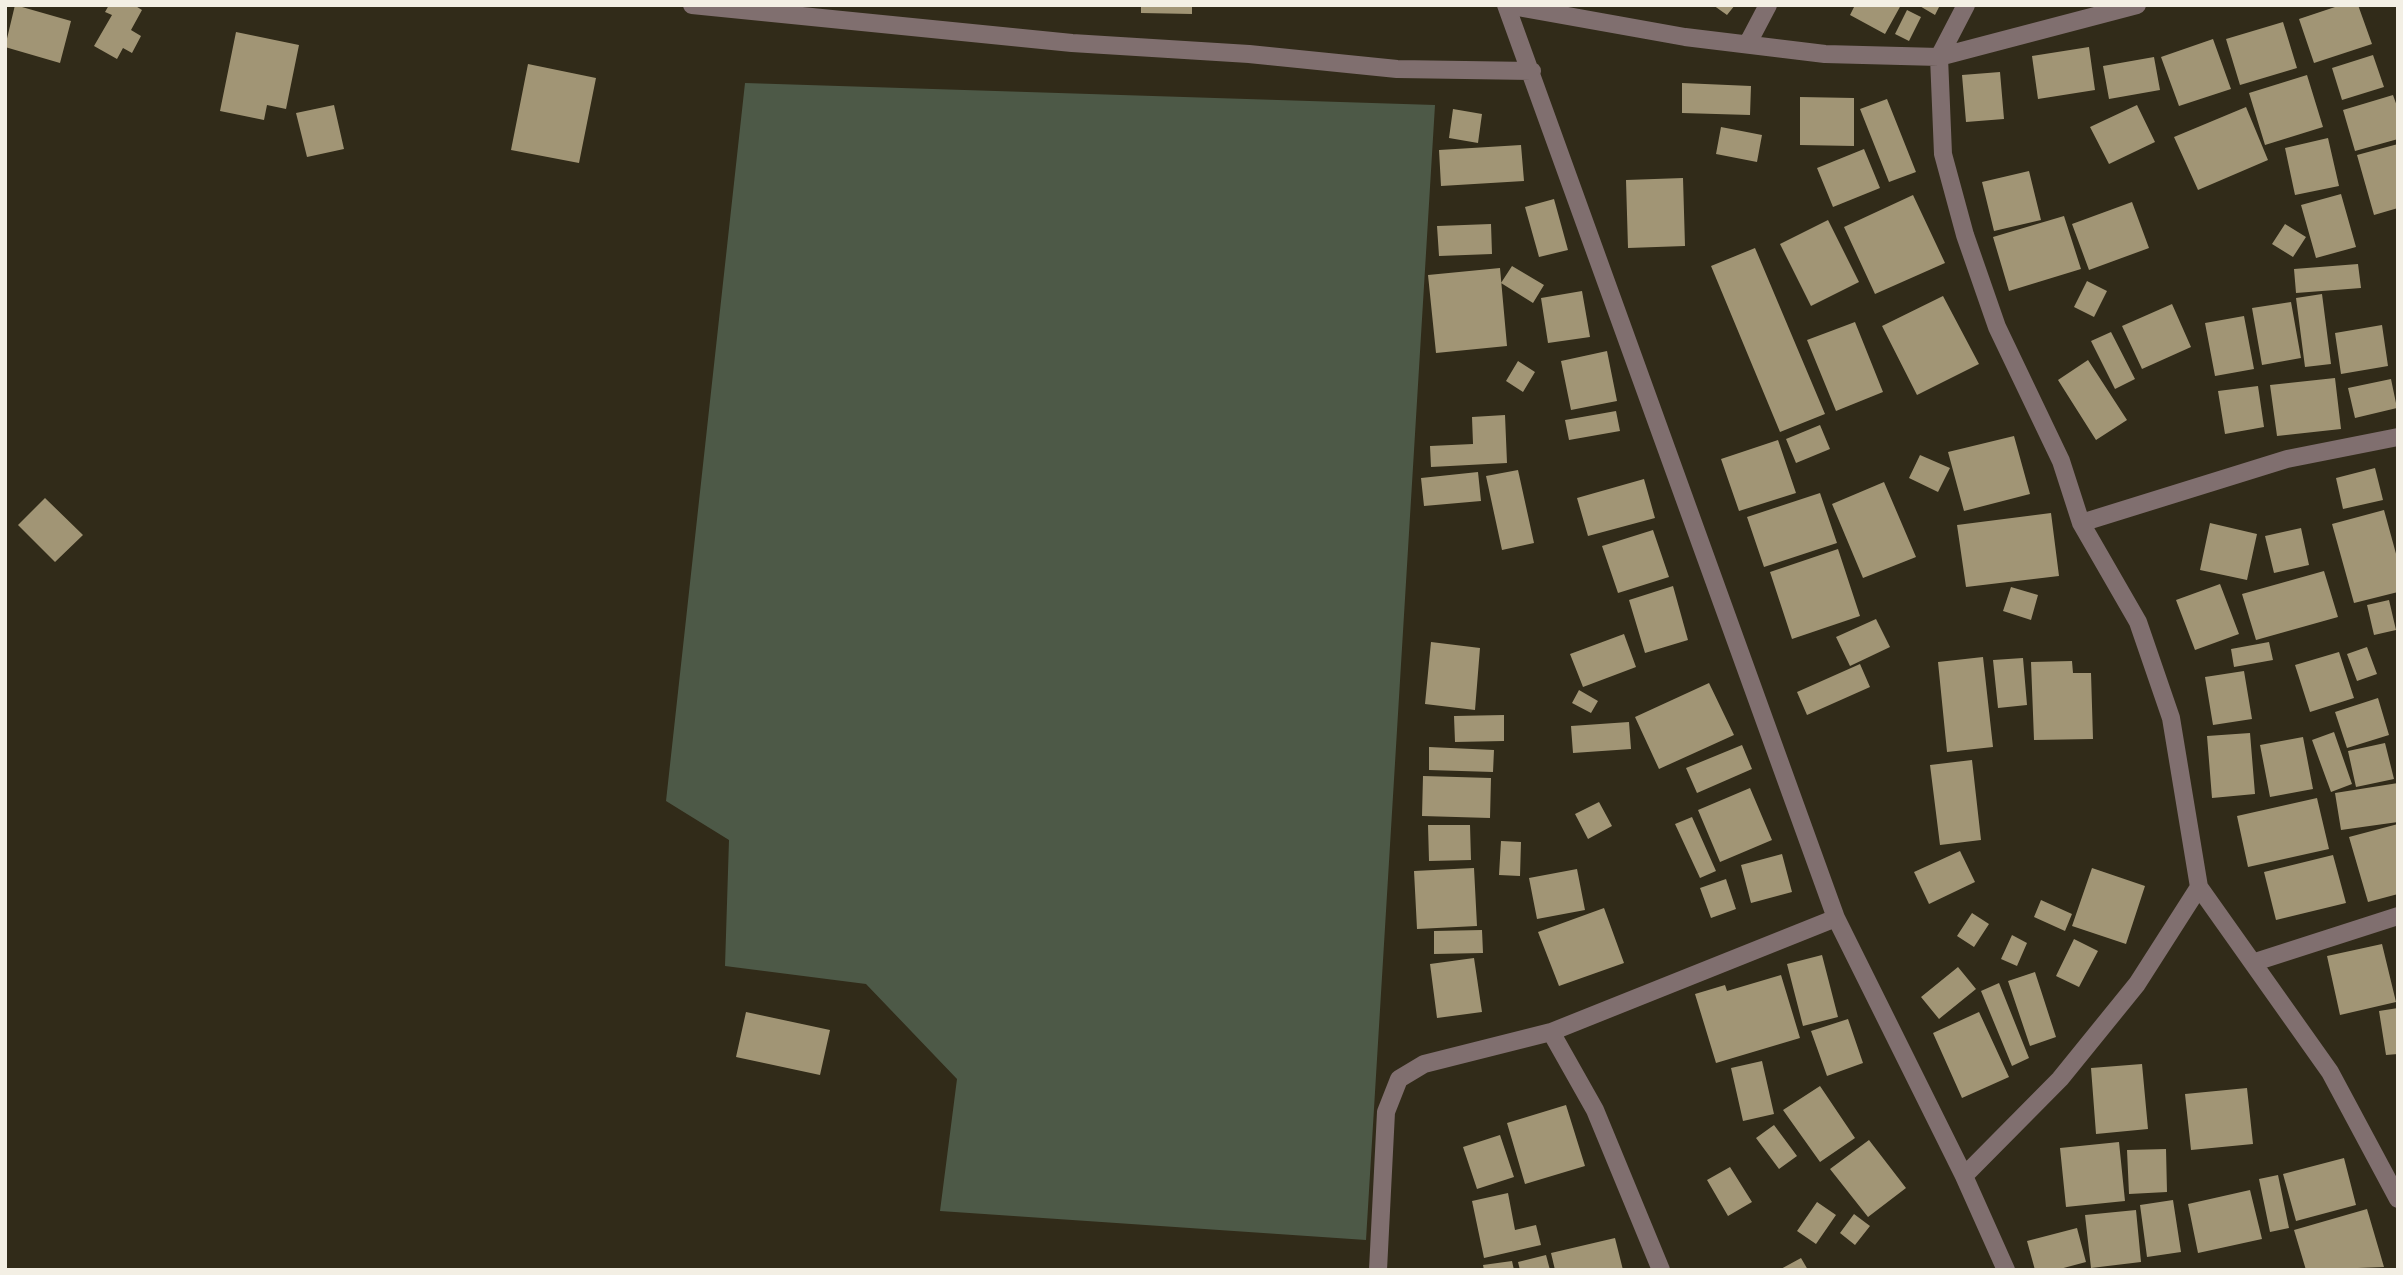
<!DOCTYPE html>
<html>
<head>
<meta charset="utf-8">
<style>
	body { margin:0 }
	#map { position:relative; width:2403px; height:1275px; overflow:hidden; background:#312b19; font-family:Signika,sans-serif }
	canvas { display:block }
	.frame { position:absolute; inset:0; border:7px solid #f3efe4; pointer-events:none }
</style>
</head>
<body>
<div id="map">
<canvas width="2403" height="1275"></canvas>
<div class="frame"></div>
</div>
<script>
const context = document.querySelector('canvas').getContext('2d');
context.lineJoin = 'round';
function fill(path, color) { context.fillStyle = color; context.fill(path, 'evenodd'); }
function trace(path, color, width, dash) { context.strokeStyle = color; context.lineWidth = width; context.lineCap = dash ? 'butt' : 'round'; context.setLineDash(dash || []); context.stroke(path); }
fill(new Path2D(`
	M745,83L1435,105L1366,1240L940,1211L957,1079L866,984L725,966L729,840L666,801Z`), '#4d5947');
fill(new Path2D(`
	M15,5L71,21L60,63L5,47Z
	M109,5H134L142,10L131,30L141,36L132,53L123,48L117,59L94,46L112,15L105,12Z
	M1141,5H1192V14L1141,13Z
	M1713,5H1735L1727,15Z
	M1855,5H1901L1885,34L1850,15Z
	M1918,5H1940L1935,15Z
	M2341,5H2358L2372,44L2314,63L2299,19Z
	M1907,10L1921,17L1909,41L1895,34Z
	M2283,22L2297,68L2240,85L2226,39Z
	M236,32L299,45L286,109L267,105L264,120L220,111Z
	M2213,39L2231,89L2179,106L2161,57Z
	M2089,47L2095,90L2038,99L2032,56Z
	M2373,55L2384,87L2342,100L2332,68Z
	M2154,57L2160,90L2109,99L2103,66Z
	M528,64L596,78L579,163L511,150Z
	M2000,72L2004,119L1966,122L1962,75Z
	M2307,75L2323,127L2265,145L2249,93Z
	M1682,83L1751,86L1750,115L1682,113Z
	M2393,95L2398,109V139L2355,151L2343,110Z
	M1800,97L1854,98V146L1800,145Z
	M1887,99L1916,172L1889,182L1860,109Z
	M334,105L344,149L307,157L296,113Z
	M2137,105L2155,142L2109,164L2090,127Z
	M2246,107L2268,160L2198,190L2174,137Z
	M1453,109L1482,114L1478,143L1449,138Z
	M1721,127L1762,135L1757,162L1716,154Z
	M2328,138L2339,186L2295,195L2285,148Z
	M2398,144V208L2374,215L2357,155Z
	M1521,145L1524,181L1441,186L1439,150Z
	M1864,149L1880,188L1833,207L1817,168Z
	M2029,171L2041,220L1994,231L1982,182Z
	M1683,178L1685,246L1628,248L1626,180Z
	M2341,194L2356,247L2316,258L2301,205Z
	M1913,195L1945,263L1875,294L1844,227Z
	M1554,199L1568,250L1539,257L1525,207Z
	M2132,202L2149,248L2089,270L2072,224Z
	M2064,216L2081,269L2009,291L1993,237Z
	M1828,220L1859,282L1811,306L1780,244Z
	M1491,224L1492,254L1439,256L1437,226Z
	M2285,224L2306,237L2293,257L2272,244Z
	M1755,248L1825,414L1780,432L1711,266Z
	M2358,264L2361,288L2296,293L2294,269Z
	M1512,266L1544,285L1533,303L1501,283Z
	M1500,268L1507,346L1436,353L1428,275Z
	M2087,281L2107,291L2094,317L2074,307Z
	M1582,291L1590,337L1548,343L1541,298Z
	M2322,294L2331,364L2305,367L2296,298Z
	M1943,296L1979,364L1917,395L1882,326Z
	M2291,302L2301,358L2262,365L2252,308Z
	M2172,304L2191,347L2142,369L2122,326Z
	M2244,316L2254,369L2215,376L2205,323Z
	M1855,322L1883,392L1836,411L1807,340Z
	M2382,325L2388,366L2341,374L2335,333Z
	M2111,332L2135,379L2115,389L2091,341Z
	M1607,351L1617,401L1571,410L1561,361Z
	M2088,360L2127,420L2096,440L2058,380Z
	M1518,361L1535,372L1523,392L1506,381Z
	M2335,378L2341,429L2277,436L2270,385Z
	M2391,379L2397,408L2355,418L2348,388Z
	M2258,386L2264,427L2225,434L2218,391Z
	M1616,411L1620,431L1569,440L1565,420Z
	M1505,415L1507,463L1431,467L1430,446L1473,444L1472,417Z
	M1820,425L1830,449L1796,463L1786,439Z
	M2014,436L2030,494L1964,511L1948,452Z
	M1778,440L1796,493L1739,511L1721,459Z
	M1920,455L1950,468L1938,492L1909,478Z
	M2375,468L2383,500L2343,509L2336,478Z
	M1518,470L1534,543L1502,550L1486,476Z
	M1478,472L1481,501L1424,506L1421,478Z
	M1644,479L1655,518L1588,536L1577,498Z
	M1884,482L1916,557L1863,578L1832,504Z
	M1820,493L1837,543L1764,567L1747,517Z
	M45,498L83,535L55,562L18,525Z
	M2384,510L2398,561V592L2354,603L2332,524Z
	M2051,513L2059,576L1966,587L1957,525Z
	M2210,523L2257,534L2247,580L2200,570Z
	M2301,528L2309,565L2274,573L2265,536Z
	M1653,530L1669,577L1618,593L1602,546Z
	M1838,549L1860,616L1792,639L1770,572Z
	M2324,571L2338,617L2256,640L2242,594Z
	M2220,584L2239,634L2195,650L2176,600Z
	M1673,586L1688,640L1645,653L1629,600Z
	M2011,587L2038,595L2031,620L2003,611Z
	M2389,600L2396,630L2374,635L2367,605Z
	M1876,619L1890,647L1850,666L1836,637Z
	M1624,634L1636,667L1583,687L1570,654Z
	M1431,642L1480,648L1475,710L1425,704Z
	M2269,642L2273,660L2234,667L2231,649Z
	M2367,647L2377,674L2357,681L2347,654Z
	M2339,652L2354,698L2310,712L2295,665Z
	M1983,657L1993,747L1947,752L1938,662Z
	M2023,658L2027,705L1998,708L1993,660Z
	M2072,661L2073,673H2091L2093,739L2034,740L2031,662Z
	M1860,664L1870,687L1807,715L1797,692Z
	M2244,671L2252,719L2213,725L2205,677Z
	M1709,683L1734,735L1659,769L1635,717Z
	M1579,690L1598,701L1591,713L1572,703Z
	M2378,698L2389,735L2347,748L2335,712Z
	M1504,715V741L1455,742L1454,716Z
	M1629,722L1631,749L1573,753L1571,726Z
	M2334,732L2352,784L2331,792L2312,740Z
	M2250,733L2255,794L2212,798L2207,736Z
	M2303,737L2313,789L2270,797L2260,745Z
	M2385,743L2394,779L2356,787L2348,751Z
	M1742,745L1752,769L1697,793L1686,768Z
	M1429,747L1494,750L1493,772L1429,770Z
	M1972,760L1981,840L1940,845L1930,765Z
	M1423,776L1491,778L1490,818L1422,816Z
	M2398,783V822L2341,830L2335,793Z
	M1750,788L1772,840L1720,862L1698,810Z
	M2317,798L2329,849L2248,867L2237,816Z
	M1599,802L1612,826L1588,839L1575,814Z
	M1692,817L1716,871L1700,878L1675,824Z
	M2398,824V894L2368,902L2349,837Z
	M1428,825H1470L1471,860L1429,861Z
	M1501,841L1521,842L1520,876L1499,875Z
	M1960,851L1975,882L1929,904L1914,872Z
	M1782,854L1792,892L1751,903L1741,865Z
	M2333,855L2346,903L2276,920L2264,872Z
	M1474,868L1477,926L1417,929L1414,871Z
	M2092,868L2145,886L2126,944L2072,926Z
	M1577,869L1585,910L1537,919L1529,878Z
	M1726,879L1736,909L1711,918L1700,888Z
	M2041,900L2072,914L2065,931L2034,917Z
	M1604,908L1624,963L1559,986L1538,932Z
	M1972,913L1989,924L1974,947L1957,936Z
	M1482,930L1483,953L1434,954V931Z
	M2012,935L2027,943L2017,966L2001,959Z
	M2074,939L2098,951L2079,987L2056,976Z
	M2382,944L2396,1002L2340,1015L2327,956Z
	M1822,955L1838,1017L1803,1026L1787,964Z
	M1474,958L1482,1012L1437,1018L1430,964Z
	M1958,967L1976,989L1939,1019L1921,997Z
	M2035,972L2056,1037L2030,1046L2008,981Z
	M1781,975L1800,1038L1716,1063L1695,994L1725,985L1727,991Z
	M1999,983L2029,1058L2012,1066L1981,991Z
	M2398,1008V1054L2386,1055L2379,1011Z
	M746,1012L830,1030L820,1075L736,1057Z
	M1979,1012L2009,1077L1962,1098L1933,1033Z
	M1848,1019L1863,1063L1827,1076L1811,1031Z
	M1762,1061L1774,1114L1743,1121L1731,1068Z
	M2142,1064L2148,1129L2096,1134L2091,1068Z
	M1820,1086L1855,1138L1820,1162L1783,1110Z
	M2247,1088L2253,1144L2191,1150L2185,1094Z
	M1566,1105L1585,1166L1525,1184L1507,1123Z
	M1774,1125L1797,1156L1779,1169L1756,1138Z
	M1500,1135L1514,1177L1477,1189L1463,1147Z
	M1869,1140L1906,1188L1868,1217L1830,1169Z
	M2119,1142L2125,1201L2066,1207L2060,1148Z
	M2166,1149L2167,1192L2129,1194L2127,1150Z
	M2344,1158L2356,1205L2296,1221L2283,1174Z
	M1730,1167L1752,1202L1728,1216L1707,1180Z
	M2278,1175L2289,1228L2270,1232L2259,1179Z
	M2250,1190L2262,1239L2198,1253L2188,1204Z
	M1508,1193L1515,1230L1536,1225L1541,1245L1484,1258L1472,1201Z
	M2173,1200L2181,1252L2147,1257L2140,1205Z
	M1817,1202L1836,1215L1816,1244L1797,1231Z
	M2367,1209L2384,1267L2306,1270L2294,1230Z
	M2136,1210L2141,1262L2091,1268L2085,1215Z
	M1854,1214L1870,1226L1855,1245L1840,1233Z
	M2077,1228L2086,1262L2056,1270H2035L2027,1241Z
	M1615,1238L1623,1270H1555L1551,1253Z
	M1546,1255L1550,1270H1520L1518,1262Z
	M1801,1258L1808,1270H1779Z
	M1512,1261L1514,1270H1484L1483,1265Z`), '#a19575');
trace(new Path2D(`
	M692,5L1072,43L1249,54L1397,69L1532,71
	M1506,5L1836,918L1964,1176L2006,1270
	M1506,5L1685,37L1825,54L1939,57L2137,5
	M1966,5L1939,57L1943,154L1965,235L1997,327L2061,461L2081,523L2138,622L2171,718L2199,887L2330,1072L2398,1199
	M1748,43L1768,5
	M2081,523L2287,459L2398,437
	M2255,962L2398,916
	M1551,1032L1595,1110L1661,1270
	M1964,1176L2060,1079L2137,984L2199,887
	M1378,1270L1386,1112L1399,1079L1424,1064L1551,1032L1836,918`), '#806f6f', 18);
</script>
</body>
</html>
